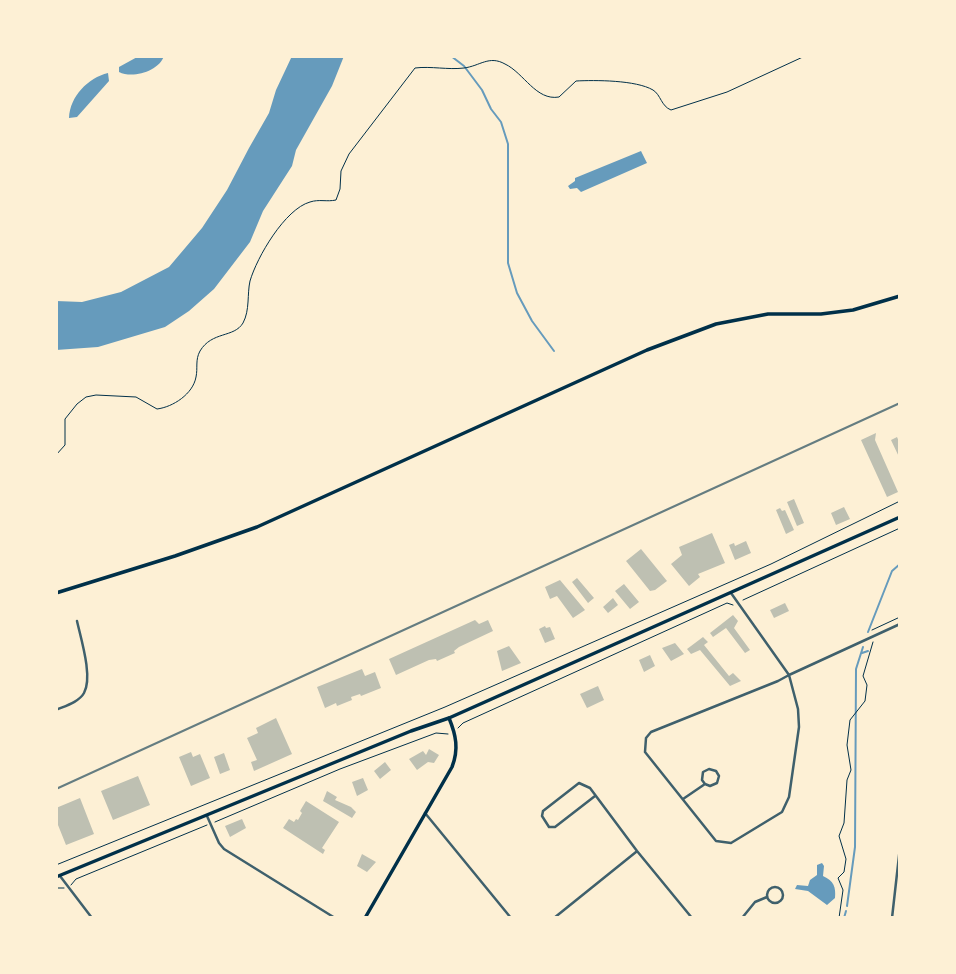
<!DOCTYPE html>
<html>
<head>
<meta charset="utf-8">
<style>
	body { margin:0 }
	#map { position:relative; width:956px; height:974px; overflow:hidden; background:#fdf0d5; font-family:"Work Sans",sans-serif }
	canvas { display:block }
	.frame { position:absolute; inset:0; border:58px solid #fdf0d5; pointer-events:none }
</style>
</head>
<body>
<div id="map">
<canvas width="956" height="974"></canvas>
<div class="frame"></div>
</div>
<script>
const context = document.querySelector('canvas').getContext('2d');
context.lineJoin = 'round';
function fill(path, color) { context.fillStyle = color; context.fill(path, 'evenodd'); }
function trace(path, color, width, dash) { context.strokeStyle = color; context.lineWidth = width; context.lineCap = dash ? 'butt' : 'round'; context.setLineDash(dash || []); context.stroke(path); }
fill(new Path2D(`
	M139,56H164C159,71 133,79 119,72V67Z
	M292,56H344L332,86L296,150L292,166L263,211L250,242L214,289L189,311L165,327L98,347L56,350V301L82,302L121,292L169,267L202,228L227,190L249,148L269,113L276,90Z
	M108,73L109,81L77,117L69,118C70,96 88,78 108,73Z
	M641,151L647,163L581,192L577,188L570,189L568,186L575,181V178Z
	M822,863L824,866L823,876C834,881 836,887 835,898L827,905L808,891L795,889L797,885L808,886L810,880L817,875V865Z`), '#669bbc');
trace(new Path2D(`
	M451,56L464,66L482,90L491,109L501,122L508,144V263L517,293L532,321L554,351
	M868,632L892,571L900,564
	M862,653L868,651
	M847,906L855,847L856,669L863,647
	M844,918L846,911`), '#669bbc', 2);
fill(new Path2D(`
	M876,433L875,440L898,492L887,497L861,440Z
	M897,437L900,444V459L891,440Z
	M794,499L804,523L797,526L787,502Z
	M844,507L850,519L836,525L831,513Z
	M780,508L782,511L785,510L794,530L786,534L776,510Z
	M712,533L725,563L698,574L700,577L689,586L671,564L682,555L679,547Z
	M746,541L751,553L735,560L729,545L734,543L735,546Z
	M641,549L667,581L655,590L650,591L626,561Z
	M577,578L594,598L588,603L572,582Z
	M560,580L585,610L573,618L557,596L550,599L545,587Z
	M624,584L639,602L630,609L615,591Z
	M613,598L618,605L608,613L603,607Z
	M785,603L789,611L774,618L770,610Z
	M733,615L738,621L734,628L750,650L745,653L726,628L713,637L710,633Z
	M475,620L479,624L488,620L493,631L459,647L454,651L455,653L437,661L436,659L429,660L396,675L389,659Z
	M545,626L546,628L550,627L555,639L545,643L539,629Z
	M703,637L708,642L704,645L729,676L733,673L741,681L730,686L700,650L691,654L687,649Z
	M675,643L684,654L671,661L662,648Z
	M509,646L521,663L502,671L497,651Z
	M650,655L655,666L644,672L639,660Z
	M362,669L365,676L375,672L381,688L361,696L360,694L351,697L352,700L337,706L336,703L325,708L317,687Z
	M598,686L604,700L587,708L580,694Z
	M276,718L292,754L254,771L251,762L257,760L247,738L258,733L256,728Z
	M429,749L439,755L434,763L428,762L417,770L409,759L423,751L426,755Z
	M191,752L193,757L200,754L210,778L191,786L179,757Z
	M224,753L230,770L220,774L214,757Z
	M385,762L391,770L380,779L374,771Z
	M138,776L150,805L113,820L101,791Z
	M363,778L368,790L357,796L352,782Z
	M327,791L337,797L335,800L351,807L356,812L352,818L323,801Z
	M80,798L94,834L66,845L56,820L58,817L56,808Z
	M306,801L339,822L322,848L325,850L323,854L283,828L289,819L294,822L296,819L298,820L302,813L300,811Z
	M242,819L246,828L230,837L225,826Z
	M362,854L376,862L367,872L357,866Z`), '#bec0b2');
trace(new Path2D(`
	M56,455L65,445V419L77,404L86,397L96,395L136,397L157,409C173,407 193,394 196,377C198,368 195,360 200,351C212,331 234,338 243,323C250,310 247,294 250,281C257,257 285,209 310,202C319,199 327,202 336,200L340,189L341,171L349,154L415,68C431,66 448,70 464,68C480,66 489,55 505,64C524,73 536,101 559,97L576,81C595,80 636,80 653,90C661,95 661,106 671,110L727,92L805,56
	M743,600L900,528
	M872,630L900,617
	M458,728L463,723L727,603L733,605
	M215,822L340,769L436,733L448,734
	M56,865L445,707L771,564L900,501
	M71,885L76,879L207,825
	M56,888H64
	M839,918L843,890L838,878L844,872L846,859L839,836L844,823L847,780L851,770L847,745L850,720L865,701L867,685L863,676L873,642`), '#003049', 1);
trace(new Path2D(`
	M731,593L789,675L798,709L799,727L789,797L782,812L731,843L716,841L645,752L646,738L651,732L778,681L789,675L900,624
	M56,710C65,706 79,702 84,693C93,677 81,639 77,621
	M595,796L555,827H549L542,816L543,811L579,783L590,788L637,851L692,918
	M683,799L705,784L710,786L717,783L719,776L716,771L709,769L703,772L702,780L705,784
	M425,813L511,918
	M207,816L219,843L224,849L335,918
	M767 895a8 8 0 1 1 16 0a8 8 0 1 1-16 0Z
	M554,918L636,852
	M742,918L755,902L767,897
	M892,918L900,847`), '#3f606c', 2.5);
trace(new Path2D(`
	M60,876L92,918`), '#3f606c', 2.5);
trace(new Path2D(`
	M56,593L175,556L257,527L647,350L716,324L768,314H821L853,310L900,296
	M365,918L452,767C459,749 456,735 449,718`), '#003049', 3.5);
trace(new Path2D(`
	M56,877L411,731L449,718L900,517`), '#003049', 3.5);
trace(new Path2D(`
	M56,789L900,403`), '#657d81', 2);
</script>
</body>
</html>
